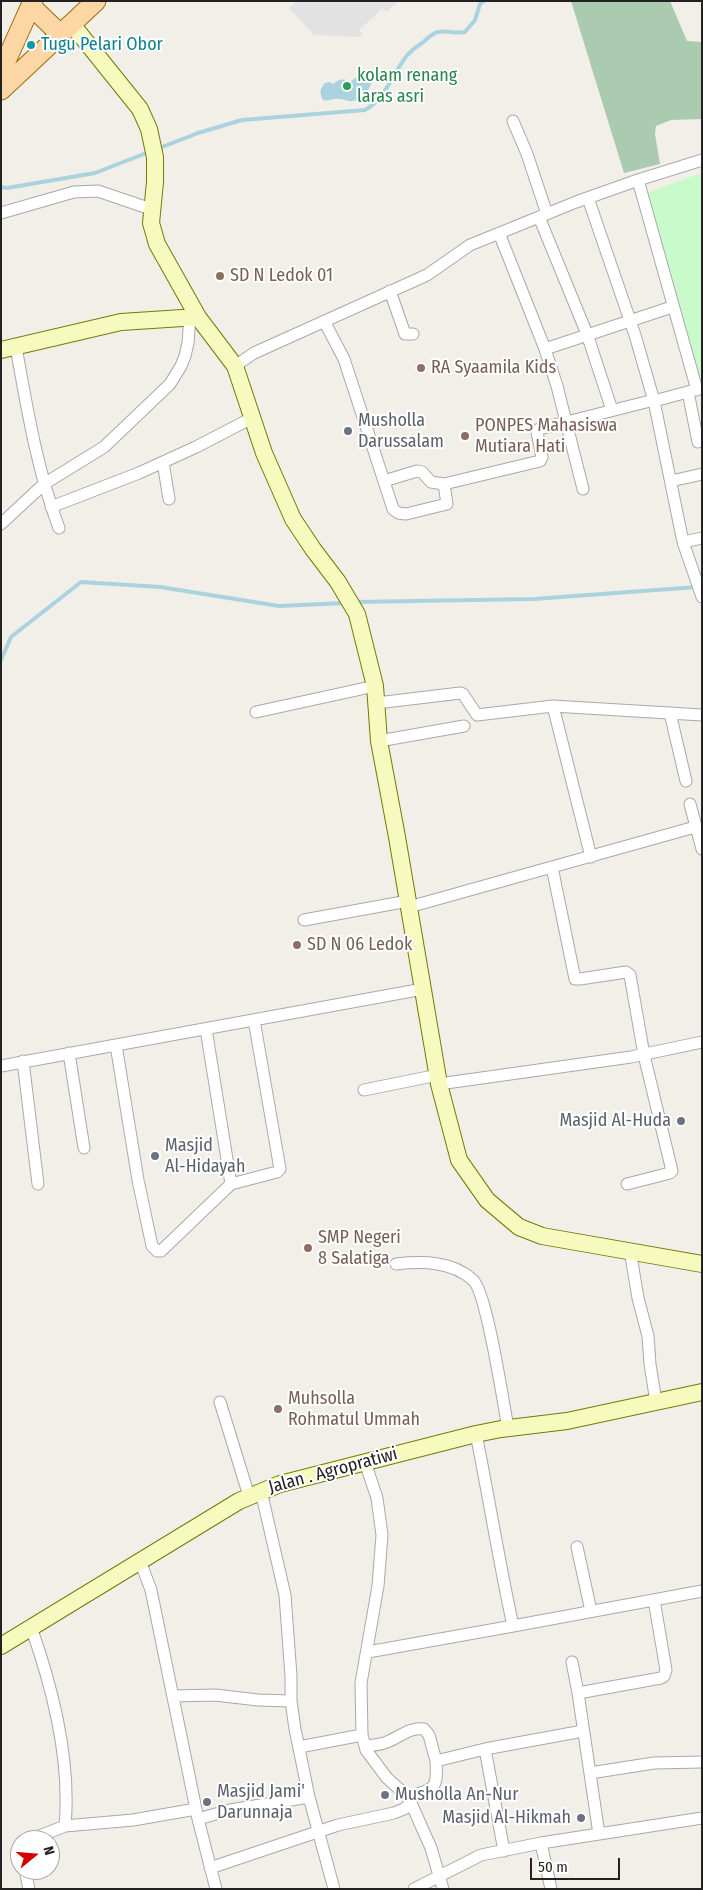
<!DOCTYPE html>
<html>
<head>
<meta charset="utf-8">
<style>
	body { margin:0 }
	#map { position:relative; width:703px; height:1890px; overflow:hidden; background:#f2efe9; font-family:"Fira Sans Condensed",sans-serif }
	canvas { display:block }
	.frame { position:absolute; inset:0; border:2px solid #222; pointer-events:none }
	.north { position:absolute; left:10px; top:1830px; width:50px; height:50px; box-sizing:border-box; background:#fff; border:1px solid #a7a7a7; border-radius:50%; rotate:73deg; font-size:14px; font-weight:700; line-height:20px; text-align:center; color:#222 }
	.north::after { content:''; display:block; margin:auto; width:18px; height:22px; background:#d40000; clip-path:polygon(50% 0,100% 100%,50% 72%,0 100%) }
	.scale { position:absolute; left:530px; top:1858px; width:90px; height:22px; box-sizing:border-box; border:2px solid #222; border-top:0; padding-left:6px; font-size:15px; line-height:18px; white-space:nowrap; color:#222; -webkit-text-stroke:4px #fff; paint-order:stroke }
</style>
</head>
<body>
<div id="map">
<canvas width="703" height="1890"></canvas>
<div class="frame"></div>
<div class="north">N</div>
<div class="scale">50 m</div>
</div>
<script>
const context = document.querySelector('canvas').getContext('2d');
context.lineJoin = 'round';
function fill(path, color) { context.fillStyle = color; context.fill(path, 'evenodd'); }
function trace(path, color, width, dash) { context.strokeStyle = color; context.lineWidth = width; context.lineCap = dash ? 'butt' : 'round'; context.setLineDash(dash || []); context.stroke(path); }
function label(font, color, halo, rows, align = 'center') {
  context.font = font + ' "Fira Sans Condensed",sans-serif'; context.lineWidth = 4; context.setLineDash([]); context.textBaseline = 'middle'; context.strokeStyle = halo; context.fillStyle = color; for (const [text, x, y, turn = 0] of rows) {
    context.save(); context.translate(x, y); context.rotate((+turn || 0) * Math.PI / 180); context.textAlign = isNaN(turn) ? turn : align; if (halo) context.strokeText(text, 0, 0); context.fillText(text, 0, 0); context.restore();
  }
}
fill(new Path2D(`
	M571,1H670L687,41L702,42V119L671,120L656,126L655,134L660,164L624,173Z`), '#aacbaf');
fill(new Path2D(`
	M702,173V376L697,377L643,194Z`), '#c8facc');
fill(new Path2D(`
	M297,1H399L386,12L383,8L359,30L363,35L360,37L314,35L289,8Z`), '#e2e2e2');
fill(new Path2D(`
	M361,74L372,82C369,90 362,101 352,101C348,102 344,99 340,99C333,98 329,102 323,100C319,93 320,88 325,83L330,82L333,84C340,78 343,79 351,81Z`), '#aad3df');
trace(new Path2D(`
	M157,149L198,133L242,120L365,110C385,99 392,76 405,58C409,52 416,47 422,43C427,39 432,33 438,32C445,30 455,34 465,32L475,20L480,4L484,1
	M1,187L7,188L95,173L149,152
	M355,602L534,599L697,587
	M1,660L11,637L81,582L160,587L279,606L345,603`), '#aad3df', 4);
const street = new Path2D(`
	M513,121L527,154L547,214
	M638,180L697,390
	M588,198L635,335L654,401L683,542L702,597
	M1,213L74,192L98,191L151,209
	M539,217L587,334L612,410
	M499,233L545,349L557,386L583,489
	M390,291L405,334H413
	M324,321L344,359L393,509L398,513L406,514L447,504L444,484
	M16,347C27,408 37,470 59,528
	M545,349L672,307
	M235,366L254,353L427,275L470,245L576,202L638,180L702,160
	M688,392L698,442
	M654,401L695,390
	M163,462L169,499
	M384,481L417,471L422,472L431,482L444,484L540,461L542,457L537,432L539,429L654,400
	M671,481L702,474
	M51,507L139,473L196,447L252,418
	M1,524L44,484L104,447L170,384L181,366L185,356L188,343L190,317
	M683,542L702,538
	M377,703L460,693L463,694L477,715L553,706
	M256,712L375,686
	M670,713L686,781
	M379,741L464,726
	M690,804L702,849
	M591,857L553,706L702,715
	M552,867L575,979H580L626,972L630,975L644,1055L672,1171L670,1173L627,1184
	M409,907L695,827
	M304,920L408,901
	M206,1029L231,1184L277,1172L280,1169L254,1020
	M116,1045L138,1180L152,1246L157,1251H161L231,1184
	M69,1053L84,1148
	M23,1061L38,1184
	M1,1066L423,989
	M439,1084L631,1057L702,1042
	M364,1090L438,1075
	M630,1250L638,1298L648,1336L650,1364L656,1402
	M396,1264C422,1261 452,1261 473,1280C487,1293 503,1402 508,1428
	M220,1402L249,1496
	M476,1434C489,1498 499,1562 513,1626L702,1591
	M365,1462L377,1498L382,1535L378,1586L361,1683L362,1735L366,1750L387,1778L408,1797L411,1803L431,1848L443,1889
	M261,1491L285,1595L291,1676V1701L295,1729L309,1797L334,1889
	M577,1547L591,1611
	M140,1561L151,1590L198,1819L216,1889
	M368,1652L513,1626
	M572,1662L578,1693L599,1834
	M578,1693L661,1678L664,1676L666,1670L654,1600
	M174,1696L215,1695L258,1700L291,1701
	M365,1746C373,1745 382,1745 389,1741C401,1736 410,1727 424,1729L429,1735L436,1761
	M299,1747L362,1735
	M590,1773L654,1763L702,1762
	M408,1797C434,1789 438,1790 436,1761L485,1749
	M198,1819L230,1810L309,1797
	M65,1826L133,1820L196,1809
	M29,1840L65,1826C71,1761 53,1689 31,1627
	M541,1843L551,1889
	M504,1851L485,1749L583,1731
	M210,1868L338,1825L394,1813L404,1809L411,1803
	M25,1870L29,1889
	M414,1889L481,1855L541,1843L702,1818`);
const secondary = new Path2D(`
	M71,23L140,109L149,129L155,157V182L151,223L157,244L198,317L235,366L264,453L293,519L313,549L338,582L357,614L375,686L379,741L397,837L439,1084L459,1160L487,1200L519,1227L542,1236L702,1264
	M1,350L121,322L198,317
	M1,1646L239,1501L280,1484L476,1434L501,1429L567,1421L702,1392`);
const primary = new Path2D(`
	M31,6L60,34
	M1,72L33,1
	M1,90L96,1`);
trace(street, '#a9a9a9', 13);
trace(secondary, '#707d05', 18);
trace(primary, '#a06b00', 21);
trace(street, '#fff', 11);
trace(secondary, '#f7fabf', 16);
trace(primary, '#fcd6a4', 19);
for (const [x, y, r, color] of [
	[31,45,5,"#0f9aa8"],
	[347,86,5,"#2e9e5b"],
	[220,276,5,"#8d6e63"],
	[421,368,5,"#8d6e63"],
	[348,431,5,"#6b7280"],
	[465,436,5,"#8d6e63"],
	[297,945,5,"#8d6e63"],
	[681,1121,5,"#6b7280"],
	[155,1156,5,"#6b7280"],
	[308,1248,5,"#8d6e63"],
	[278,1409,5,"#8d6e63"],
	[385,1795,5,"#6b7280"],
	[207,1802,5,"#6b7280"],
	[581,1818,5,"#6b7280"]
]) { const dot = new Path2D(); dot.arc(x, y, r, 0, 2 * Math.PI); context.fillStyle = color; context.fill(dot); trace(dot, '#fff', 2); }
label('18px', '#0d838f', '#fff', [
	["Tugu Pelari Obor",41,45]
], 'left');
label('18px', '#27864d', '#fff', [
	["kolam renang",357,76],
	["laras asri",357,97]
], 'left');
label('18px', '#785e54', '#fff', [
	["SD N Ledok 01",230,276],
	["RA Syaamila Kids",431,368],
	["PONPES Mahasiswa",475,426],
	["Mutiara Hati",475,447],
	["SD N 06 Ledok",307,945],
	["SMP Negeri",318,1238],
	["8 Salatiga",318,1259],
	["Muhsolla",288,1399],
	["Rohmatul Ummah",288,1420]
], 'left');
label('18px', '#5b616d', '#fff', [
	["Musholla",358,421],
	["Darussalam",358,442],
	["Masjid Al-Huda",671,1121,"right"],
	["Masjid",165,1146],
	["Al-Hidayah",165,1167],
	["Masjid Jami'",217,1792],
	["Darunnaja",217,1813],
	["Musholla An-Nur",395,1795],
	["Masjid Al-Hikmah",571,1818,"right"]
], 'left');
label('18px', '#222', '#fff', [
	["Jalan . Agropratiwi",333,1471,-15]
]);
</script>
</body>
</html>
